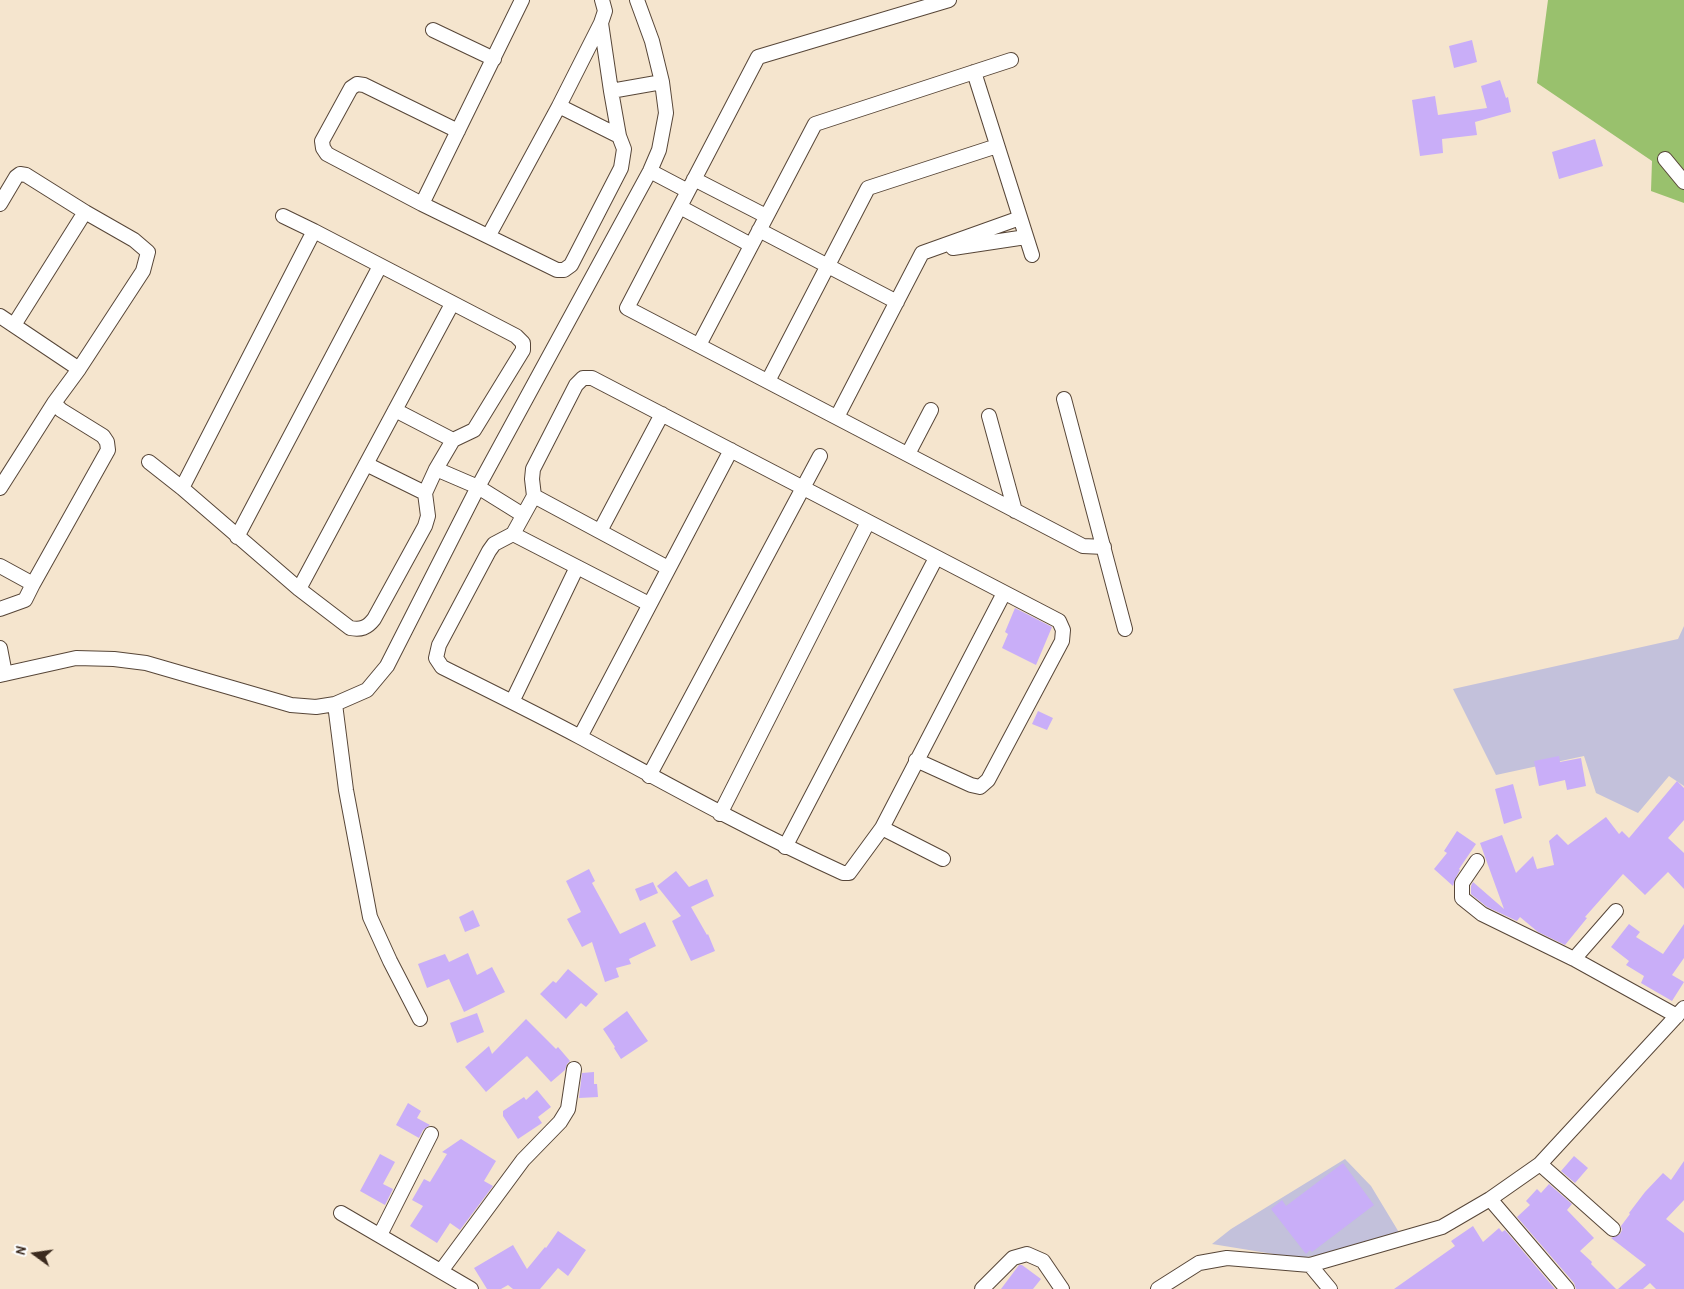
<!DOCTYPE html>
<html>
<head>
<meta charset="utf-8">
<style>
	body { margin:0 }
	#map { position:relative; width:1684px; height:1289px; overflow:hidden; background:#f5e5ce; font-family:"Patrick Hand",sans-serif }
	canvas { display:block }
	.north { position:absolute; left:10px; top:1229px; width:50px; height:50px; -webkit-text-stroke:4px #fff; paint-order:stroke; rotate:284deg; font-size:14px; font-weight:700; line-height:20px; text-align:center; color:#3b2a1e }
	.north::after { content:''; display:block; margin:auto; width:18px; height:22px; background:#3b2a1e; clip-path:polygon(50% 0,100% 100%,50% 72%,0 100%) }
</style>
</head>
<body>
<div id="map">
<canvas width="1684" height="1289"></canvas>
<div class="north">N</div>
</div>
<script>
const context = document.querySelector('canvas').getContext('2d');
context.lineJoin = 'round';
function fill(path, color) { context.fillStyle = color; context.fill(path, 'evenodd'); }
function trace(path, color, width, dash) { context.strokeStyle = color; context.lineWidth = width; context.lineCap = dash ? 'butt' : 'round'; context.setLineDash(dash || []); context.stroke(path); }
fill(new Path2D(`
	M1684,626V786L1669,776L1638,813L1596,793L1584,756L1496,775L1453,689L1678,639Z
	M1345,1159L1371,1186L1406,1244L1298,1258L1212,1244L1231,1229Z`), '#c3c1db');
fill(new Path2D(`
	M1548,0H1684V203L1651,191L1652,161L1537,83Z`), '#99c16d');
fill(new Path2D(`
	M1472,40L1477,62L1454,68L1449,46Z
	M1500,80L1506,98L1508,97L1511,112L1475,122L1477,135L1442,139L1443,153L1420,156L1412,100L1435,96L1438,115L1487,108L1481,86Z
	M1595,139L1603,166L1559,179L1552,152Z
	M1015,608L1052,627L1036,665L1002,648L1008,634L1005,632Z
	M1038,711L1053,718L1047,730L1032,724Z
	M1559,756L1560,762L1581,758L1586,786L1567,790L1565,780L1539,786L1534,761Z
	M1677,781L1684,788V820L1668,838L1684,853V889L1668,872L1645,895L1623,874L1585,917L1587,918L1565,945L1538,932L1520,917L1517,921L1487,907L1471,894V886L1473,882L1504,909L1480,843L1502,835L1516,873L1533,856L1537,869L1554,865L1549,841L1557,834L1568,845L1606,817L1619,834L1622,831L1629,838Z
	M1513,784L1522,818L1504,824L1495,789Z
	M1457,831L1476,844L1459,869L1460,870L1455,879L1453,886L1434,869L1447,853L1444,851Z
	M589,869L595,881L592,883L620,934L645,922L656,946L629,959L631,964L616,968L619,977L605,982L592,942L582,947L567,919L581,912L566,881Z
	M676,871L689,887L707,879L714,896L691,907L707,935L708,934L715,951L691,961L672,921L681,916L657,886Z
	M653,882L658,893L640,901L635,889Z
	M473,910L480,926L465,932L459,917Z
	M1629,924L1640,932L1636,937L1663,954L1684,924V958L1672,975L1684,982L1672,1001L1641,983L1644,976L1626,965L1629,961L1611,947Z
	M468,953L477,975L492,967L505,992L464,1012L449,979L427,988L418,964L445,954L449,962Z
	M568,969L598,994L586,1007L581,1003L566,1019L540,994L553,981L556,983Z
	M627,1011L648,1041L621,1059L614,1048L615,1047L603,1029Z
	M477,1013L484,1032L457,1043L450,1023Z
	M526,1019L556,1049L558,1047L570,1061L567,1064L565,1070L551,1082L527,1056L486,1092L465,1067L489,1046L492,1054Z
	M594,1072V1084H597L598,1097L579,1098L582,1073Z
	M537,1090L551,1107L538,1117L542,1123L518,1139L503,1116V1111L524,1097L526,1100Z
	M408,1103L421,1111L417,1118L430,1125L423,1130L419,1138L396,1125Z
	M461,1139L496,1161L484,1181L493,1186L460,1230L450,1223L437,1243L410,1226L423,1206L412,1200L424,1179L430,1182L447,1154L442,1152Z
	M380,1154L395,1162L383,1184L393,1189L385,1205L360,1191Z
	M1574,1156L1588,1168L1575,1183L1561,1171Z
	M1684,1161V1200L1666,1219L1684,1233V1289H1656L1650,1283L1643,1289H1618L1646,1265L1611,1238L1620,1234L1622,1230L1621,1226L1630,1214L1629,1213L1645,1192L1663,1173L1671,1180Z
	M1343,1163L1374,1205L1312,1252L1310,1250L1306,1254L1271,1209L1282,1200L1286,1206Z
	M1549,1184L1572,1204L1567,1210L1594,1238L1580,1251L1592,1262L1591,1264L1616,1289H1576L1574,1283L1517,1217L1530,1205L1526,1201L1537,1189L1541,1193Z
	M1473,1226L1483,1242L1499,1228L1502,1232L1505,1230L1555,1289H1394L1455,1246L1451,1241Z
	M558,1231L586,1250L568,1276L558,1268L540,1289H513L508,1285L501,1289H487L474,1268L513,1245L527,1269L545,1247L546,1248Z
	M1019,1265H1022L1041,1279L1033,1289H1001Z`), '#c9aef8');
const minor = new Path2D(`
	M949,0L758,57L627,308L1083,546L1104,547
	M433,30L494,59
	M974,72L1032,255
	M611,91L662,82
	M559,106L601,23
	M458,131L364,85L357,84L351,88L322,141L323,148L327,154L422,204L557,270H564L571,265L621,168L624,149L619,136L611,91L601,23L605,11L602,0
	M1665,159L1684,182
	M650,171L688,191
	M694,179L766,216
	M0,204L16,177L20,174L26,175L85,212L134,240L148,252L143,271L79,369L54,403L0,488
	M422,204L522,0
	M680,207L751,245
	M759,230L897,302
	M489,235L559,106L619,136
	M953,248L1026,237
	M0,316L79,369
	M14,325L85,212
	M699,345L815,124L1011,60
	M768,381L868,188L997,146
	M1064,399L1125,629
	M395,410L453,440
	M989,416L1015,511
	M837,417L922,253L1020,218
	M908,454L931,410
	M149,462L182,488L299,589L350,628C361,630 367,628 374,619L425,526L428,516L425,493L436,469L453,440L474,430L523,350V343L516,336L314,231L283,216
	M366,464L425,493
	M436,469L478,487L523,515
	M182,488L314,231
	M534,496L668,568
	M600,531L662,414
	M513,534L649,604
	M237,537L380,266
	M0,566L33,584L25,600L0,609
	M33,584L108,450L107,442L103,436L61,410L54,403
	M299,589L452,304
	M0,648L5,674
	M0,675L76,658L114,659L146,663L291,705L316,707L335,704L367,690L387,666L478,487L650,171L659,150L666,113L662,82L652,41L637,0
	M512,702L577,567
	M335,704L346,790L370,917L390,961L420,1019
	M580,737L731,450
	M916,760L971,785L980,787L988,780L1062,641L1063,630L1059,621L592,378H583L576,385L533,469L532,479L534,496L513,534L494,544L489,551L439,645L436,658L442,667C488,690 535,713 580,737C667,784 753,832 843,873H849L882,828L1004,593
	M649,776L820,456
	M720,814L868,522
	M882,828L943,859
	M785,847L936,558
	M1477,861L1462,883V898L1482,914L1574,959L1677,1016
	M1574,959L1616,911
	M1540,1164L1613,1229
	M1490,1199L1567,1289
	M341,1213L471,1289
	M380,1235L431,1134
	M1310,1265L1330,1289
	M441,1271L523,1160L560,1122L568,1109L574,1069
	M982,1289L1013,1258L1027,1254L1043,1261L1062,1289
	M1158,1289L1199,1263L1227,1258L1310,1265L1442,1227L1490,1199L1540,1164L1684,1008`);
trace(minor, '#574638', 16);
trace(minor, '#fff', 14);
</script>
</body>
</html>
